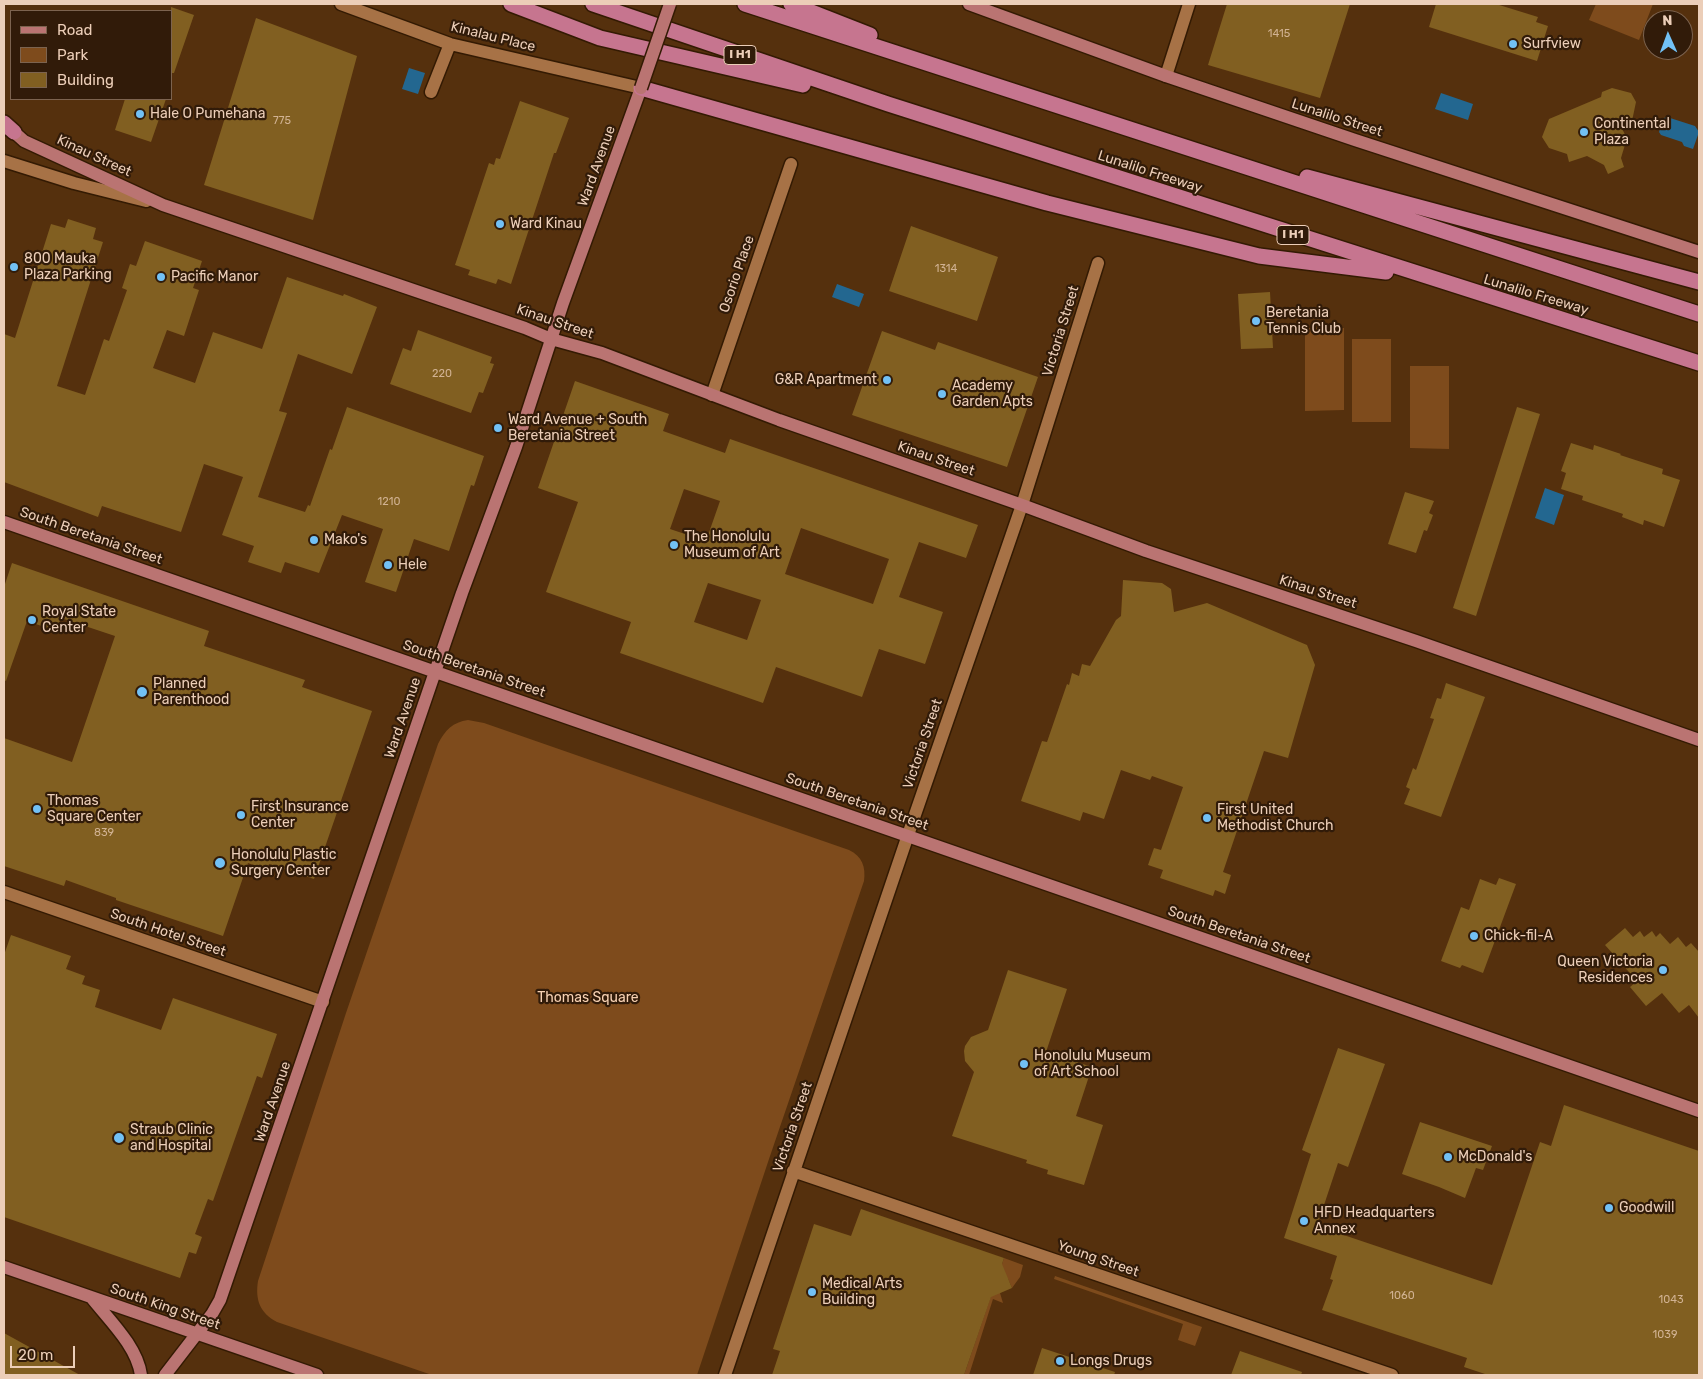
<!DOCTYPE html>
<html>
<head>
<meta charset="utf-8">
<style>
	body { margin:0 }
	#map { position:relative; width:1703px; height:1379px; overflow:hidden; background:#55300d; font-family:Rubik,sans-serif }
	canvas { display:block }
	.frame { position:absolute; inset:0; border:5px solid #ecceb8; pointer-events:none }
	.legend { position:absolute; left:10px; top:10px; width:162px; height:90px; box-sizing:border-box; background:#311b09; border:1px solid #7c634f; margin:0; padding:6px 9px; list-style:none; font-size:15px; color:#ecceb8 }
	.legend li { display:flex; align-items:center; gap:10px; height:25px }
	.legend b { width:25px; border:1px solid #7c634f }
	.north { position:absolute; left:1643px; top:10px; width:50px; height:50px; box-sizing:border-box; background:#311b09; border:1px solid #7c634f; border-radius:50%; rotate:358deg; font-size:14px; font-weight:700; line-height:20px; text-align:center; color:#ecceb8 }
	.north::after { content:''; display:block; margin:auto; width:18px; height:22px; background:#72c1f5; clip-path:polygon(50% 0,100% 100%,50% 72%,0 100%) }
	.scale { position:absolute; left:10px; top:1346px; width:65px; height:22px; box-sizing:border-box; border:2px solid #ecceb8; border-top:0; padding-left:6px; font-size:15px; line-height:18px; white-space:nowrap; color:#ecceb8; -webkit-text-stroke:4px #311b09; paint-order:stroke }
</style>
</head>
<body>
<div id="map">
<canvas width="1703" height="1379"></canvas>
<div class="frame"></div>
<ul class="legend">
<li><b style="height:6px;background:#ba7472"></b>Road</li>
<li><b style="height:14px;background:#7e4b1c"></b>Park</li>
<li><b style="height:14px;background:#815f21"></b>Building</li>
</ul>
<div class="north">N</div>
<div class="scale">20 m</div>
</div>
<script>
const context = document.querySelector('canvas').getContext('2d');
context.lineJoin = 'round';
function fill(path, color) { context.fillStyle = color; context.fill(path, 'evenodd'); }
function trace(path, color, width, dash) { context.strokeStyle = color; context.lineWidth = width; context.lineCap = dash ? 'butt' : 'round'; context.setLineDash(dash || []); context.stroke(path); }
function label(font, color, halo, rows, align = 'center') {
  context.font = font + ' Rubik,sans-serif'; context.lineWidth = 4.5; context.setLineDash([]); context.textBaseline = 'middle'; context.strokeStyle = halo; context.fillStyle = color; for (const [text, x, y, turn = 0] of rows) {
    context.save(); context.translate(x, y); context.rotate((+turn || 0) * Math.PI / 180); context.textAlign = isNaN(turn) ? turn : align; if (halo) context.strokeText(text, 0, 0); context.fillText(text, 0, 0); context.restore();
  }
}
fill(new Path2D(`
	M1596,4H1653L1639,40L1589,20Z
	M1305,328H1344V410L1305,411Z
	M1352,339H1391V422H1352Z
	M1410,366H1449V449L1410,448Z
	M468,720L484,723L849,850C862,856 866,867 864,881L769,1159L697,1375H432L277,1322C260,1313 255,1300 258,1281L346,1013L438,744C445,730 453,722 468,720Z
	M1004,1258L1023,1265L1020,1277L1012,1288L1008,1279L1000,1293L1003,1303L993,1299L969,1375H964Z
	M1055,1276L1202,1327L1195,1346L1178,1340L1183,1324L1054,1279Z`), '#7e4b1c');
fill(new Path2D(`
	M409,68L425,73L418,94L402,89Z
	M1441,93L1473,104L1468,120L1435,109Z
	M1667,117L1695,126L1699,132L1693,149L1684,146L1682,142L1661,135L1659,132L1664,118Z
	M837,284L864,294L859,307L832,297Z
	M1545,488L1564,495L1554,525L1535,518Z`), '#236790');
fill(new Path2D(`
	M1227,4H1350L1320,98L1208,65Z
	M1436,4H1496L1538,17L1536,22L1548,26L1537,61L1429,27Z
	M171,7L194,15L174,73H171Z
	M256,18L357,56L313,220L204,185Z
	M1612,88L1631,93L1636,102L1632,121L1621,127L1627,138L1621,158L1624,167L1608,174L1604,165L1587,156L1569,162L1567,154L1549,148L1542,137L1549,119L1601,97L1602,92Z
	M125,99H166L151,142L115,130Z
	M520,101L569,118L556,153H554L511,284L498,279L496,284L468,275L470,270L455,265L489,163L494,165L496,158L500,159Z
	M68,219L96,228L93,239L103,242L57,386L85,395L104,339L109,341L127,290L122,288L130,264L136,266L145,241L202,261L193,288L199,290L184,336L167,330L153,368L195,383L213,332L262,349L287,277L343,296L344,294L377,307L352,374L298,354L279,411L287,413L258,497L305,512L308,505L310,506L330,449L332,450L347,407L484,456L474,486L471,485L449,551L414,539L396,592L365,582L383,529L342,515L319,573L285,562L281,573L248,562L254,546L222,535L243,477L204,464L181,532L102,506L98,517L4,482V334L15,338L51,224L65,228Z
	M911,226L998,257L977,321L889,291Z
	M1270,292L1273,348L1241,349L1238,294Z
	M418,330L492,357L490,363L494,364L483,393L479,392L471,413L390,384L403,348L411,351Z
	M882,331L935,350L938,342L1038,377L1007,467L852,415Z
	M575,381L669,414L663,431L725,453L730,439L978,525L966,558L919,542L899,597L943,612L925,664L879,649L862,697L776,667L763,703L620,653L631,622L546,592L578,502L538,488ZM684,489L720,501L706,541L670,529ZM801,528L889,559L873,604L785,574ZM708,583L761,600L747,640L694,622Z
	M1517,407L1540,414L1476,616L1453,608Z
	M1571,443L1593,450L1594,445L1621,454L1620,455L1663,469L1662,474L1680,480L1664,527L1644,520L1643,525L1622,517L1623,514L1582,500L1583,496L1561,489L1566,473L1561,471Z
	M1405,492L1434,501L1429,513L1433,515L1427,531L1424,530L1416,553L1388,544Z
	M12,563L209,631L204,646L305,680L302,687L372,711L314,879L269,864L267,870L248,863L223,936L116,900V898L66,880L64,886L4,866V738L72,762L115,636L61,618L56,631L27,621L6,681L4,680V587Z
	M1123,580L1162,583L1171,589L1174,612L1207,603L1307,645L1315,665L1288,758L1264,751L1223,872L1231,875L1225,894L1215,890L1213,896L1160,878L1163,870L1148,865L1154,848L1161,850L1183,787L1152,776L1150,780L1121,770L1104,819L1083,812L1080,821L1021,801L1042,741L1047,742L1067,684L1069,685L1072,673L1079,676L1082,664L1090,666L1116,620L1121,616Z
	M1446,683L1485,697L1441,817L1404,804L1410,789L1406,787L1413,768L1416,770L1434,719L1430,718L1437,698L1441,699Z
	M1499,878L1516,884L1483,973L1462,965L1460,968L1441,961L1461,907L1469,910L1480,879L1496,885Z
	M1625,928L1633,937L1640,931L1644,937L1652,931L1656,937L1660,933L1670,944L1678,937L1686,947L1691,943L1699,952V1018L1689,1005L1679,1013L1662,993L1646,1006L1630,987L1637,981L1605,945Z
	M11,935L71,956L66,969L85,976L82,984L100,990L95,1007L161,1030L173,998L277,1034L262,1078L257,1076L213,1201L208,1199L195,1234L202,1237L196,1254L189,1252L180,1278L4,1217V955Z
	M1008,970L1067,989L1046,1052L1092,1067L1076,1116L1103,1125L1084,1185L1047,1174L1048,1170L1026,1163L1027,1160L952,1136L974,1072L965,1061L964,1051L965,1046L971,1037L988,1030Z
	M1338,1048L1385,1064L1348,1167L1338,1163L1317,1226L1492,1285L1540,1142L1551,1146L1564,1105L1699,1151V1375H1488L1464,1367L1467,1358L1322,1310L1333,1280L1330,1279L1337,1256L1284,1238L1311,1154L1302,1150Z
	M1420,1122L1492,1146L1483,1170L1476,1168L1465,1198L1439,1187L1402,1174Z
	M861,1209L1004,1258L1002,1264L1012,1288L991,1297L964,1375H772L780,1351L773,1349L814,1224L851,1236Z
	M4,1333L80,1375H4Z
	M1042,1348L1115,1372L1114,1375H1033Z
	M1240,1351L1302,1372L1301,1375H1231Z`), '#815f21');
const minor = new Path2D(`
	M341,4L450,44L641,88
	M1166,76L1189,4
	M431,92L450,44
	M4,161L74,183L146,201
	M712,395L791,164
	M4,892L323,1002
	M793,1171L1392,1375
	M725,1375L908,835L1022,505L1098,263`);
const major = new Path2D(`
	M969,4L1166,76L1355,140L1699,252
	M6,128L14,132L24,141L163,205L525,328L551,339L602,353L779,420L1022,505L1146,551L1416,641L1699,740
	M4,522L1699,1111
	M4,1267L317,1375
	M91,1297C109,1320 137,1346 141,1375
	M165,1375L212,1314L220,1300L462,593L516,447L563,303L641,88`);
const highway = new Path2D(`
	M511,4L600,38L803,85
	M593,4L888,104L1699,363
	M745,4L1699,314
	M791,4L870,35
	M641,88L1047,203L1259,256L1386,272
	M4,123L14,132
	M1307,177L1699,282`);
trace(minor, '#331a03', 15);
trace(major, '#331a03', 15);
trace(highway, '#331a03', 18);
trace(minor, '#a77246', 12);
trace(major, '#ba7472', 12);
trace(highway, '#c6758f', 15);
const majorBridge = new Path2D(`
	M641,88L670,4`);
trace(majorBridge, '#331a03', 15, []);
trace(majorBridge, '#ba7472', 12);
for (const [x, y, r, color] of [
	[1513,44,5,"#72c1f5"],
	[140,114,5,"#72c1f5"],
	[1584,132,5,"#72c1f5"],
	[500,224,5,"#72c1f5"],
	[14,267,5,"#72c1f5"],
	[161,277,5,"#72c1f5"],
	[1256,321,5,"#72c1f5"],
	[887,380,5,"#72c1f5"],
	[942,394,5,"#72c1f5"],
	[498,428,5,"#72c1f5"],
	[314,540,5,"#72c1f5"],
	[674,545,5,"#72c1f5"],
	[388,565,5,"#72c1f5"],
	[32,620,5,"#72c1f5"],
	[142,692,6,"#72c1f5"],
	[37,809,5,"#72c1f5"],
	[241,815,5,"#72c1f5"],
	[1207,818,5,"#72c1f5"],
	[220,863,6,"#72c1f5"],
	[1474,936,5,"#72c1f5"],
	[1663,970,5,"#72c1f5"],
	[1024,1064,5,"#72c1f5"],
	[119,1138,6,"#72c1f5"],
	[1448,1157,5,"#72c1f5"],
	[1609,1208,5,"#72c1f5"],
	[1304,1221,5,"#72c1f5"],
	[812,1292,5,"#72c1f5"],
	[1060,1361,5,"#72c1f5"]
]) { const dot = new Path2D(); dot.arc(x, y, r, 0, 2 * Math.PI); context.fillStyle = color; context.fill(dot); trace(dot, '#311b09', 2); }
label('11px', '#d1b292', null, [
	["1415",1279,34],
	["775",282,121],
	["1314",946,269],
	["220",442,374],
	["1210",389,502],
	["839",104,833],
	["1060",1402,1296],
	["1043",1671,1300],
	["1039",1665,1335]
]);
for (const [x, y, w] of [
	[740,55,32],
	[1293,235,32]
]) { const box = new Path2D(); box.roundRect(x - w / 2, y - 9.5, w, 19, 4); context.fillStyle = '#311b09'; context.fill(box); trace(box, '#ecceb8', 1); }
label('bold 12px', '#ecceb8', null, [
	["I H1",740,55],
	["I H1",1293,235]
]);
label('14px', '#ecceb8', '#311b09', [
	["Kinalau Place",493,37,14],
	["Lunalilo Street",1337,118,18],
	["Kinau Street",94,156,25],
	["Ward Avenue",597,166,-70],
	["Lunalilo Freeway",1150,172,18],
	["Osorio Place",737,274,-71],
	["Lunalilo Freeway",1536,295,17],
	["Kinau Street",555,322,19],
	["Victoria Street",1061,331,-73],
	["Kinau Street",936,459,19],
	["South Beretania Street",91,536,19],
	["Kinau Street",1318,592,18],
	["South Beretania Street",474,669,19],
	["Ward Avenue",403,718,-71],
	["Victoria Street",923,744,-71],
	["South Beretania Street",857,802,19],
	["South Hotel Street",168,933,19],
	["South Beretania Street",1239,935,19],
	["Ward Avenue",273,1102,-71],
	["Victoria Street",793,1127,-71],
	["Young Street",1098,1259,19],
	["South King Street",165,1307,19]
]);
label('14px', '#ecceb8', '#311b09', [
	["Surfview",1523,44],
	["Hale O Pumehana",150,114],
	["Continental",1594,124],
	["Plaza",1594,140],
	["Ward Kinau",510,224],
	["800 Mauka",24,259],
	["Plaza Parking",24,275],
	["Pacific Manor",171,277],
	["Beretania",1266,313],
	["Tennis Club",1266,329],
	["G&R Apartment",877,380,"right"],
	["Academy",952,386],
	["Garden Apts",952,402],
	["Ward Avenue + South",508,420],
	["Beretania Street",508,436],
	["The Honolulu",684,537],
	["Museum of Art",684,553],
	["Mako's",324,540],
	["Hele",398,565],
	["Royal State",42,612],
	["Center",42,628],
	["Planned",153,684],
	["Parenthood",153,700],
	["Thomas",47,801],
	["Square Center",47,817],
	["First Insurance",251,807],
	["Center",251,823],
	["First United",1217,810],
	["Methodist Church",1217,826],
	["Honolulu Plastic",231,855],
	["Surgery Center",231,871],
	["Chick-fil-A",1484,936],
	["Queen Victoria",1653,962,"right"],
	["Residences",1653,978,"right"],
	["Honolulu Museum",1034,1056],
	["of Art School",1034,1072],
	["Straub Clinic",130,1130],
	["and Hospital",130,1146],
	["McDonald's",1458,1157],
	["Goodwill",1619,1208],
	["HFD Headquarters",1314,1213],
	["Annex",1314,1229],
	["Medical Arts",822,1284],
	["Building",822,1300],
	["Longs Drugs",1070,1361]
], 'left');
label('14px', '#f7d1b3', '#311b09', [
	["Thomas Square",588,998]
]);
</script>
</body>
</html>
